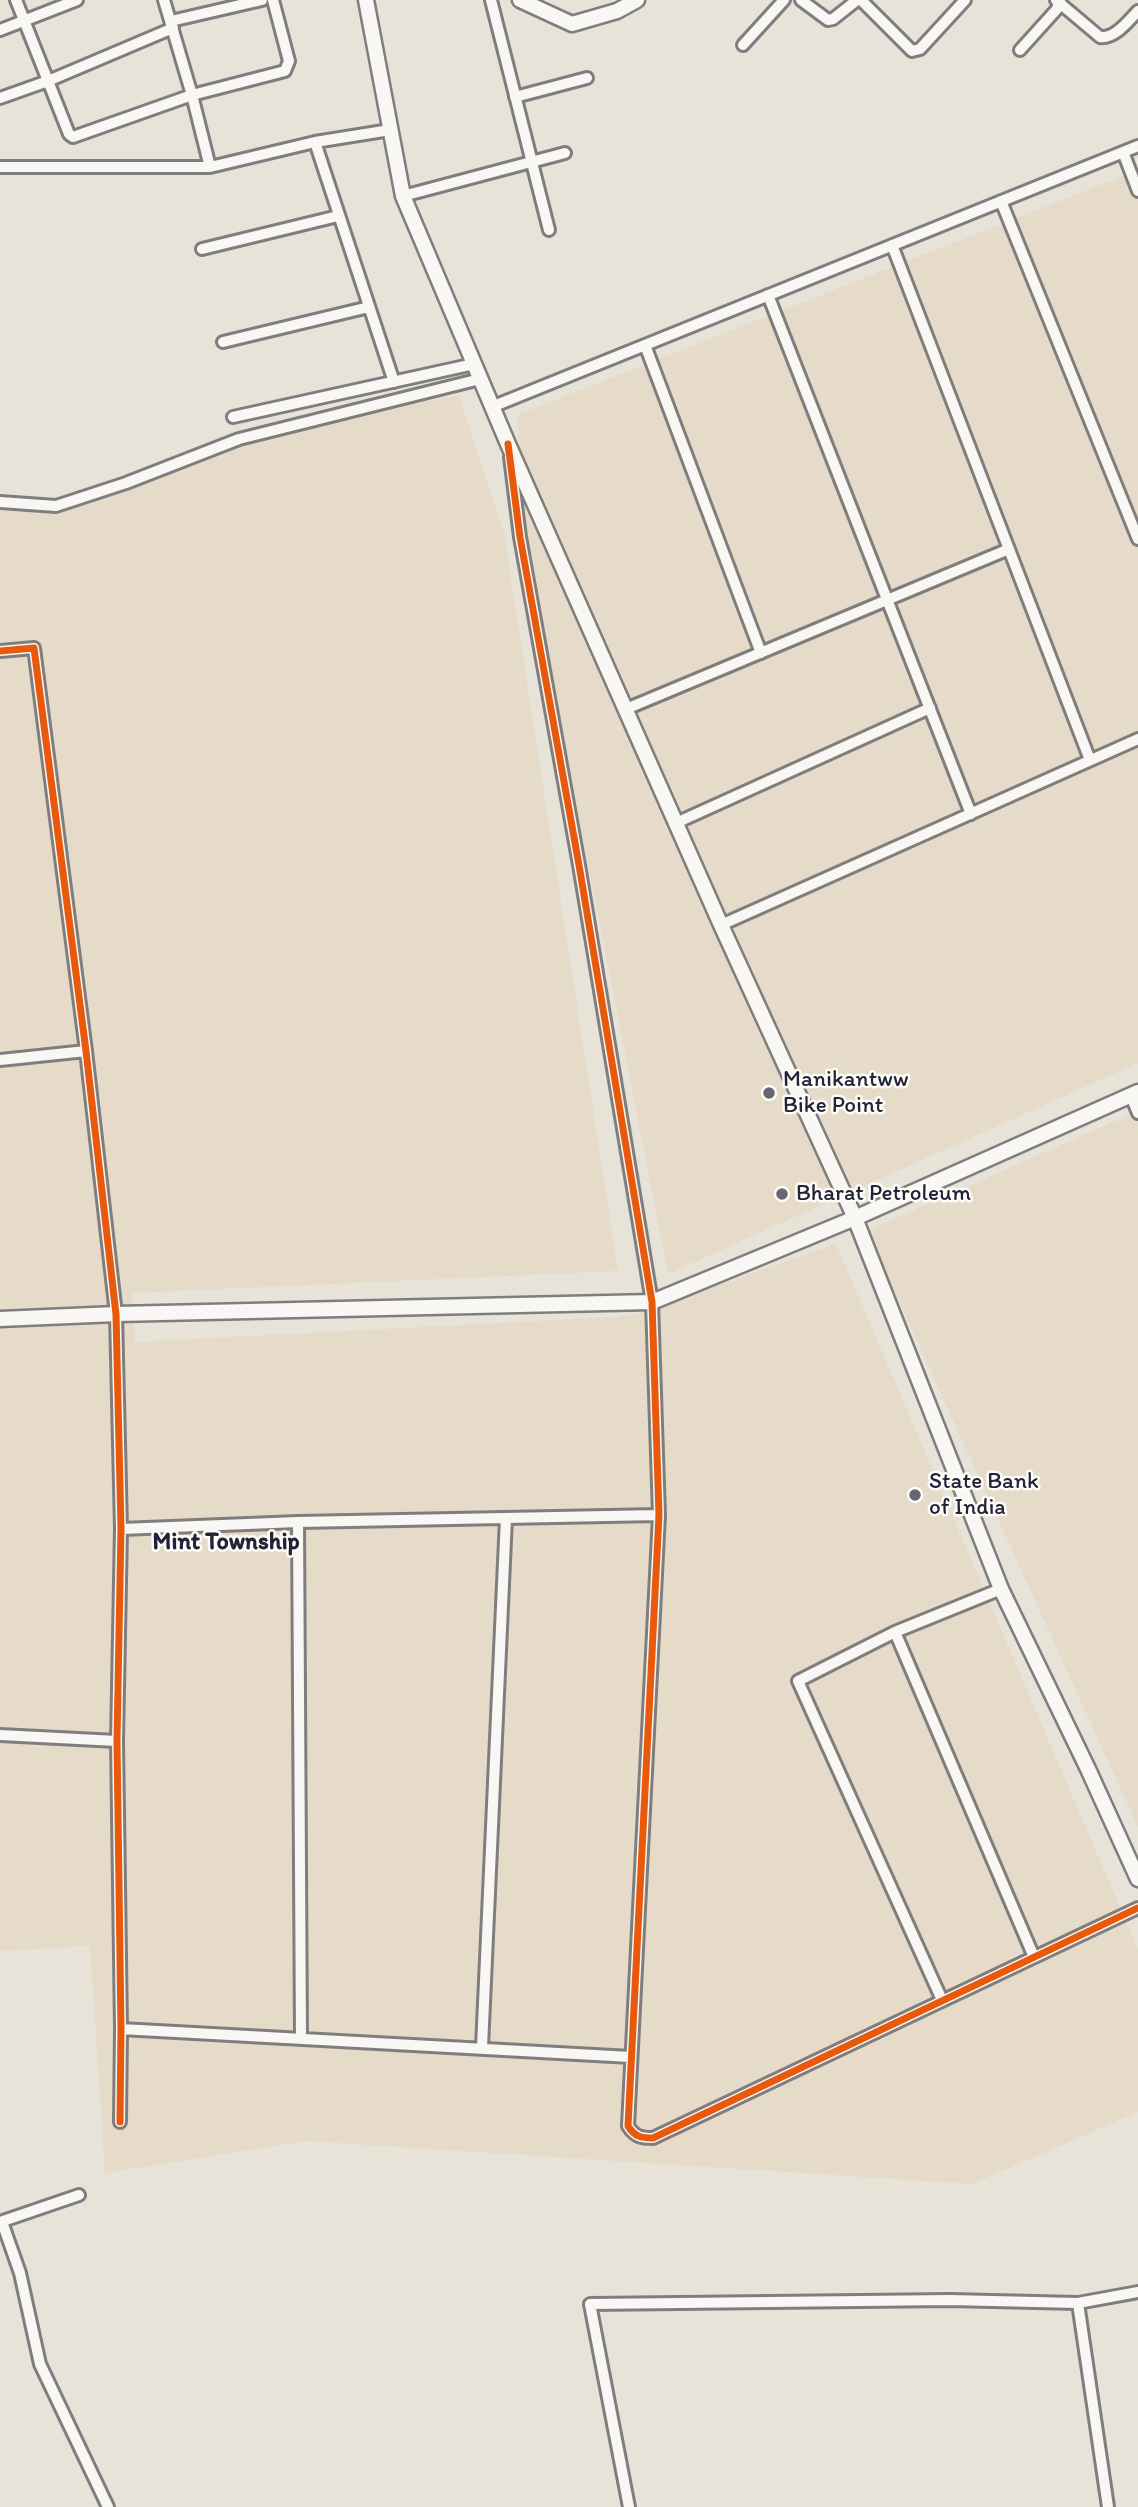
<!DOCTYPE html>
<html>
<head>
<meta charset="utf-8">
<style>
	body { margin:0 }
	canvas { display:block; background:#e8e3d9 }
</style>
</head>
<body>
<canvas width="1138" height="2507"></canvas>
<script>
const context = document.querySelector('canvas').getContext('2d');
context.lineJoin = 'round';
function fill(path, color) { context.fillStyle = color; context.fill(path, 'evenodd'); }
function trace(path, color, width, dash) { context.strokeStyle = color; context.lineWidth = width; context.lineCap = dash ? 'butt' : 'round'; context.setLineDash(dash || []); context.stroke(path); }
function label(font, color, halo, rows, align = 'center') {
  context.font = font + ' Itim,sans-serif'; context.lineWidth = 5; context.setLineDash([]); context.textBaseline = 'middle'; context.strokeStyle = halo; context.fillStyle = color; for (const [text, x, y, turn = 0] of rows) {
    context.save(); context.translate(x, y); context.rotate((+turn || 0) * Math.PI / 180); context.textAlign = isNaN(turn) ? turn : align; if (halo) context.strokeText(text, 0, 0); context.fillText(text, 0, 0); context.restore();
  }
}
fill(new Path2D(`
	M1138,170V1063L668,1274L525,540L517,415Z
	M459,395L504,533L618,1271L132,1293L135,1342L631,1316L836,1244L1138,1949V2112L972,2184L306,2141L105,2173L90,1946L0,1951V504L57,509L214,443Z
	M1138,1111V1827L867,1231Z`), '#e5dbc8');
const street = new Path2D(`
	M16,0L69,134L73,137L192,95L285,71L289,61L273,0
	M164,0L192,95L210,167
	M491,0L549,230
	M801,0L828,20L833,19L857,0
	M861,0L912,51L920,49L965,0
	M1056,0L1100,37C1115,39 1128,21 1138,11
	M171,21L262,0
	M0,30L77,0
	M743,45L784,0
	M1020,50L1057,9L1060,0
	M515,97L587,78
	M0,98L48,81L173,28
	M315,142L394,382
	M1123,152L1138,191
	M0,167H210L315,142L390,130
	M403,196L565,153
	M1001,201L1138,539
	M892,245L1090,760
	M202,249L338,216
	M768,295L971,814
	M223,342L369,307
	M645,345L761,653
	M494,406L1138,146
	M233,417L474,364
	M510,457L520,537L579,865L652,1302L659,1515L628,2126C635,2137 641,2138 653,2138L1138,1908
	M0,502L56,506L126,483L239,439L480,379
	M0,651L34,648L86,1051L116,1314L121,1529L117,1741L121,2029L120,2122
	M626,709L1009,549
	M676,823L930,708
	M721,925L1138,739
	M0,1060L86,1051
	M1131,1096L1138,1113
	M298,1522L301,2039
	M121,1529L298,1522L659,1515
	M895,1632L1034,1957
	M0,1735L117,1741
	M942,2000L798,1681L895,1632L1001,1589
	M121,2029L631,2057
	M482,2047L506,1518
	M0,2222L79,2195
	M2,2222L20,2273L40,2364L108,2507
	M1078,2303L1138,2292
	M629,2507L590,2304L950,2300L1078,2303L1108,2507`);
const secondary = new Path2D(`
	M366,0L403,196L508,444L721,925L855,1218L1001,1589L1088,1769L1138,1879
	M520,0L572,24L617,11L637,0
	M0,1319L116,1314L652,1302L855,1218L1138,1092`);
trace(street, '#807d7e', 16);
trace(secondary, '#807d7e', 19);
trace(street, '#f8f7f4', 10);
trace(secondary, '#f8f7f4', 14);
trace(new Path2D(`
	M508,444L520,537L579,865L652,1302L659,1515L628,2126C635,2137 641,2138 653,2138L1138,1908
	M0,651L34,648L86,1051L116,1314L121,1529L117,1741L121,2029L120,2122`), '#e8590c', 7);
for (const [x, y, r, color] of [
	[769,1093,7,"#676672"],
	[782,1194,7,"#676672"],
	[915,1495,7,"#676672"]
]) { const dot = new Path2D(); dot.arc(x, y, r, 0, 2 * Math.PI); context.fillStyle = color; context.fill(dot); trace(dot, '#fdfcf7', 2.5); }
label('23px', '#22223b', '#fdfcf7', [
	["Manikantww",783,1080],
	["Bike Point",783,1106],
	["Bharat Petroleum",796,1194],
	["State Bank",929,1482],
	["of India",929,1508]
], 'left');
label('bold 24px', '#22223b', '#fdfcf7', [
	["Mint Township",226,1543]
]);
</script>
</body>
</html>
